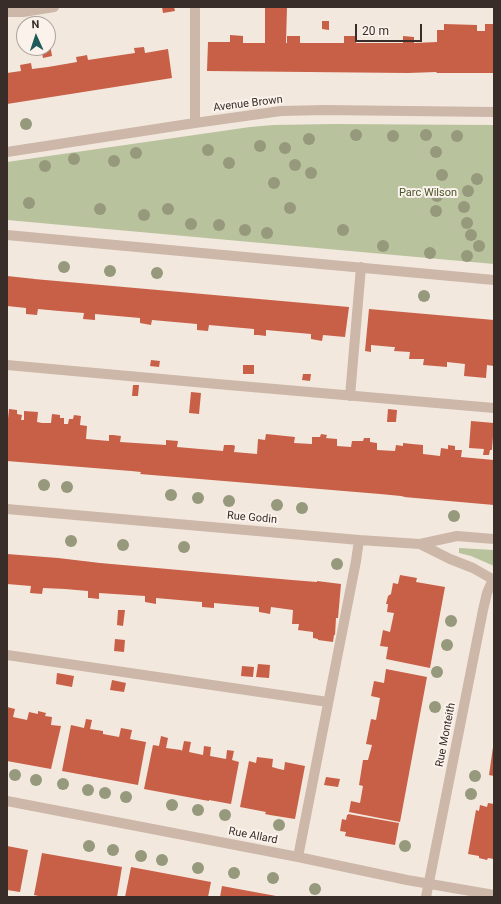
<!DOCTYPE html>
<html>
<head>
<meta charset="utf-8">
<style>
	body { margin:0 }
	#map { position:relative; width:501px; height:904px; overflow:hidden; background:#f3e8de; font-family:Roboto,sans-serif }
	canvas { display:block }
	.frame { position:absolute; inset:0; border:8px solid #392d29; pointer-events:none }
	.north { position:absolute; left:16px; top:16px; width:40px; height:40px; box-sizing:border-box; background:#faf2eb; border:1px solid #ada39d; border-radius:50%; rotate:357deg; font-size:11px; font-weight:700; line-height:16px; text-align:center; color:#392d29 }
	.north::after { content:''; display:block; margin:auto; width:14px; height:18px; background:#1e5b5b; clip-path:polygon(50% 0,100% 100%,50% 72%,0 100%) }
	.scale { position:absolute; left:355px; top:24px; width:67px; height:18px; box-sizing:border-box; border:2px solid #392d29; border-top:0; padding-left:5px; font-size:12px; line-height:14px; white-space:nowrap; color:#392d29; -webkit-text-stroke:3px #faf2eb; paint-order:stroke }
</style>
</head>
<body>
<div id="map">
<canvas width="501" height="904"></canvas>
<div class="frame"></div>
<div class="north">N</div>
<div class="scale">20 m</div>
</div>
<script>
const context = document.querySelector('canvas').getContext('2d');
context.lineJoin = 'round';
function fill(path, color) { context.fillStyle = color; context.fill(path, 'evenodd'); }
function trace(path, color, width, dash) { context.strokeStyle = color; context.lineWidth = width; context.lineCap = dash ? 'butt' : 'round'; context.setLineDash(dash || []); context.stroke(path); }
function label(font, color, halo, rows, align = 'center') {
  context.font = font + ' Roboto,sans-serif'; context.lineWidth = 4; context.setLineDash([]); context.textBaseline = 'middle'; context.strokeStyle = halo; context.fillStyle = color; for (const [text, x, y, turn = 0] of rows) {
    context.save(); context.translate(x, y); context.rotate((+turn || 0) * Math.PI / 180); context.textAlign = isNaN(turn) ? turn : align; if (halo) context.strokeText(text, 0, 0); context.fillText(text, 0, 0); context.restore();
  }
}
fill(new Path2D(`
	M335,124L494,125V264L7,220V162L250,127L273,125Z
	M459,548L494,550V566L471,556L459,553Z`), '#b8c39d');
fill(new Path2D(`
	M162,7H174L175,11L163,13Z
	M265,7H287L286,43H287V36H300V43H344V36H356V43H403V36L414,37V43L437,42V30H444V24L477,25V31H485V24H494V73H437L436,72L408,73L207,71L208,42H230V35L243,36V43H265Z
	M322,21H329V30L322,29Z
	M48,44H50L52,56L43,58L41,48H48Z
	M144,47L145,53L168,49L172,78L7,104V73L21,71L20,65L31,63L32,69L48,67L77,62L76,57L82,56L87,55L88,60L135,53L134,48Z
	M7,276L35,279H34L349,307L345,337L323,335L322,341L311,339V334L266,330V336L258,335H254V329L209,325L208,331L197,330V324L152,320L151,325L140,323V318L95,314V320L83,319L84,313L59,311L38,309L37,315L26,314V308L7,306Z
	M369,309L494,320V366L487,365L486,378L464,376L465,364L447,362V367L423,365L424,359H409L410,352L394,351L395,347H393L371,345V352L365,351Z
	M151,360L160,361L159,367L150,366Z
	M243,365H254V374H243Z
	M303,374H311L310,381L302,380Z
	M133,385H139L138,396H132Z
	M191,392L201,393L199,414L189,413Z
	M9,409L17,410V414L22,415L21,420H24V411L38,412L37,422L42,423H51L52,414L60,415V418H64V424H68L69,419H73L74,415L81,416L80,425L87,426L86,439L109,441V435H113L121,436L120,442L166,445V440L178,441L177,447L223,451L224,445H233L235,446L234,452L257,454L258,439L265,440L266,434L295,437L294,443L312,444V437H320L321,434L327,435L326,438L337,439V446L351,447L352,441H363L364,438H370V442L377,443V450L395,451L396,445L403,446V443L412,444L423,445V454L440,456L441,448L448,449V445L455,446V450H462L461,457L494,460V505L404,497H405L401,496L380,494L140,474L141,472L131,471L7,461V419H8Z
	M388,409L397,410L396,422H387Z
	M471,421L494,423L492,450H490L489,455H483L484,449L469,448Z
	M7,554L58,558L100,563L292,580L317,582V581L341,584L338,618H336L335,635H334L333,642L318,640V639L313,638V632L298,630L299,624H292L293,610L271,607L270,614L265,613L259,612V607L214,603V608L202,607V602L156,598V604L145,602V596L99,593V599L90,598H88V591L65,589L43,588L42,594L30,593L31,586L7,584Z
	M400,575L417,578L416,582L445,587L430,668L386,659L388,647L380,646L383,630L390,632L394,613L387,612L388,604H386L388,596L391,594L393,583L398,584Z
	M118,610H125L123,626L117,625Z
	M115,639L125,640L124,652L114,651Z
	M258,664L270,665L269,678L256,677Z
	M242,666L254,667L253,677L241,676Z
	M386,669L427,677L400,822L349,812L351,801L360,803L363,786L359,785L363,760H368L372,745L366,744L371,719L376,720L380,698L371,696L374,681L384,683Z
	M57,673L74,676L72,687L56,684Z
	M112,680L126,683L124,692L110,690Z
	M7,707L15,709L13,717L27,720L29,712L38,714V711L46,713L45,716L52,717L51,725L61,726L51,769L7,761Z
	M86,719L92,720L90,729L103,731V734L119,737L121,728L132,730L130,739L146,742L138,785L62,771L71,725L84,728Z
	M161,736L168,738L166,748L181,750L182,751L184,741L191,742L189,752L203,755L204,746L211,747L210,756L226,759L227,750L234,751L232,760L239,762L231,804L209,800V801L144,789L153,745L159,746Z
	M493,747H494V776L489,775Z
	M257,757L273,759L272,767L279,769L284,770L285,762L305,766L295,819L270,815L265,814L266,812L240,807L249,761L256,763Z
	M326,777L340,779L338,787L324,785Z
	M488,803L494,804V859L488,858L487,860L479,858V856L468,854L476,810L479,811L480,805L487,807Z
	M348,814L399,823L395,845L345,836L346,832L340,831L342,819L346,820L347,815H348Z
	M7,846L28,850L20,892L7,890Z
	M42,853L122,867L117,897H43L34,895Z
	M131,867L211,882L208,897H125Z
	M222,886L276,896V897H220Z`), '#c85f47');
trace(new Path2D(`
	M195,7V123
	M7,12H23L54,7
	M7,152L195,123L281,111L324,110L494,112
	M7,235L494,280
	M7,365L217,384L494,408
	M350,396L361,267
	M7,509L359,540L420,544L457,536L494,539
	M420,544L450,559L473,568L494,580
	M7,655L328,702
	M7,801L298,857L407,880L494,895
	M298,857L356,561L359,540
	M426,897L483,610L487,593L493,579`), '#ccb7a9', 10);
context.fillStyle = '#96997c';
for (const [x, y] of [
	[26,124],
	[356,135],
	[426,135],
	[393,136],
	[457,136],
	[309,139],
	[260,146],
	[285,148],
	[208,150],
	[436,152],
	[136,153],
	[74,159],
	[114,161],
	[229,163],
	[295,165],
	[45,166],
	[311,173],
	[442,175],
	[477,179],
	[274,183],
	[468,191],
	[437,196],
	[29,203],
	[464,207],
	[290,208],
	[100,209],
	[168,209],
	[436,211],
	[144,215],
	[467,223],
	[191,224],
	[219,225],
	[245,230],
	[343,230],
	[267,233],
	[471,235],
	[383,246],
	[479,246],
	[430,253],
	[467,256],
	[64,267],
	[110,271],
	[157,273],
	[424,296],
	[44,485],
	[67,487],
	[171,495],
	[198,498],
	[229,501],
	[277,505],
	[302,508],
	[454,516],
	[71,541],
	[123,545],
	[184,547],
	[337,564],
	[451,621],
	[447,645],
	[437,672],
	[435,707],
	[15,775],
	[475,776],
	[36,780],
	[63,784],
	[88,790],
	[105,793],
	[471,794],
	[126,797],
	[172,805],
	[198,810],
	[225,815],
	[279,825],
	[89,846],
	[405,846],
	[113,850],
	[141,856],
	[162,860],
	[198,868],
	[234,873],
	[273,878],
	[315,889]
]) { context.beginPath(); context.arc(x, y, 6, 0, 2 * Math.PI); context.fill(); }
label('11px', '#392d29', '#faf2eb', [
	["Avenue Brown",248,104,-7],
	["Rue Godin",252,518,5],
	["Rue Monteith",446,735,-79],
	["Rue Allard",253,836,11]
]);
label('11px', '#4a582c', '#faf2eb', [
	["Parc Wilson",428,193]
]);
</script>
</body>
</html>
